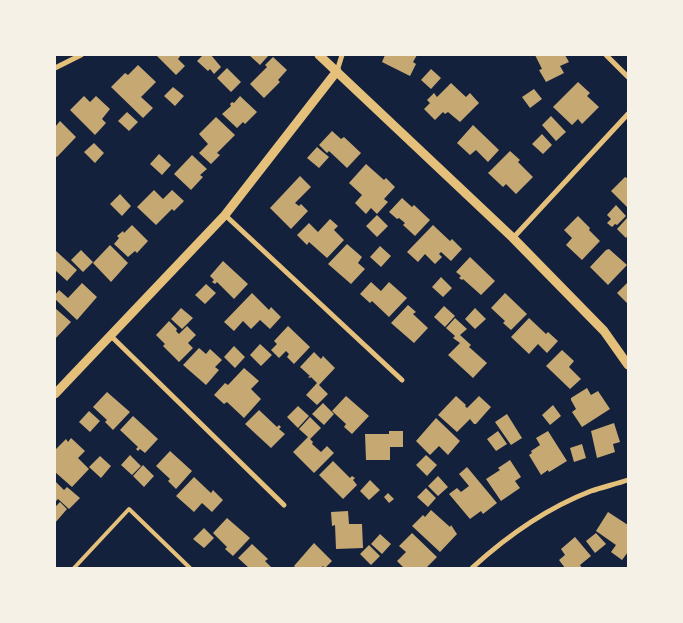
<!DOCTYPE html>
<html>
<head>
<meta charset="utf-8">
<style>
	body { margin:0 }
	#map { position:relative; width:683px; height:623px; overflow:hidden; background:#14213d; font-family:"Roboto Condensed",sans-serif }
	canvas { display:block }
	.frame { position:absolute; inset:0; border:56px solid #f6f1e7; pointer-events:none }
</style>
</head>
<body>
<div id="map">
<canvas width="683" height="623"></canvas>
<div class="frame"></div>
</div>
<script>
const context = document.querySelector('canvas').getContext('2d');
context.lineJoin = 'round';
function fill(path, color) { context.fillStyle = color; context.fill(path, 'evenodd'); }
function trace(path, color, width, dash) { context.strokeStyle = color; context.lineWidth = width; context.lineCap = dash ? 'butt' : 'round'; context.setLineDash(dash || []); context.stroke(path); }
fill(new Path2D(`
	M156,55H181L178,59L185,66L176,75Z
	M203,55H211L221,67L214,74L210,69L208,71L197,61Z
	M249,55H269L260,65Z
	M385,55H417L413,62L416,64L410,76L382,62Z
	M535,55H565L569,62L560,66L564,73L546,82L539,70L542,69Z
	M273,57L287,70L278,80L280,82L264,98L250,84L267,67L265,65Z
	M138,65L156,82L141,97L153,108L143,118L111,87L125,73L128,75Z
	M227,68L241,82L231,92L217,78Z
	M431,69L441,78L431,89L421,80Z
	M578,82L590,93L587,96L599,107L582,124L578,119L572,125L553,107Z
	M451,83L466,97L470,93L479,103L460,122L448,112L445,114L443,112L435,120L424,109L430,103L427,100L434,93L437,97Z
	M173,87L184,96L175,106L164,96Z
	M534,89L542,99L530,108L522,97Z
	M84,96L90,102L96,96L110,109L102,119L106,123L95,135L70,110Z
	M240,96L257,112L245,124L243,122L237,128L222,114L231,106L230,104L232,102L234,103Z
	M127,112L138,122L129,131L118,121Z
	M551,116L566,132L556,141L542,125Z
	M216,117L235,135L217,153L220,155L211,164L199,153L208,144L199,134Z
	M60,121L76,137L57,157L55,156V127Z
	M473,125L499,150L488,162L476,150L470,155L457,143Z
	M332,131L341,139L344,137L361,153L347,168L329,151L327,153L319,145Z
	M542,134L552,145L543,154L532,144Z
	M94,143L104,153L95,163L84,152Z
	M317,147L329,157L319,168L307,158Z
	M510,151L520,160L518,162L533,177L516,194L506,184L503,187L488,173Z
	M159,154L171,165L162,175L150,164Z
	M192,155L207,169L200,175L203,177L191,190L174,174Z
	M366,164L384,180L386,178L395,187L384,199L388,202L377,214L371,208L366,214L355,203L362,195L349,183Z
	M300,176L311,187L295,203L299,206L301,204L308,211L291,229L270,208Z
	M625,177L627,178L628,177V208L611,191Z
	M154,190L163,199L172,190L184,201L174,211L172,209L156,225L137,207Z
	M120,194L131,206L122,216L110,204Z
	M402,198L412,207L414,205L430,220L415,236L403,225L405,223L399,218L397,219L389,212Z
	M616,205L626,216L617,225L615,224L612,227L607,223L611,219L607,215Z
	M377,215L388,226L377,237L366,226Z
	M578,216L590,228L589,230L600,241L582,260L566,245L572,238L564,230Z
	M627,218L628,235L626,238L617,229Z
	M330,219L338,226L334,230L344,240L327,258L309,242L307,245L297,235L309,223L318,232Z
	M132,225L148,241L137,253L135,251L128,257L114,244L119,238L117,236L123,231L124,233Z
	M433,225L450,241L452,239L462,249L451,261L441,252L439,254L442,257L435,264L425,254L418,262L407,252Z
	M347,244L362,257L358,263L365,269L351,284L328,264Z
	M110,245L128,263L111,282L93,263Z
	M380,246L391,256L381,267L370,257Z
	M609,249L627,265L608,285L590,267L606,250Z
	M81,250L93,262L83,272L71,260Z
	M56,251L77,270L67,281L55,270Z
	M470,257L495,281L481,295L463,279L462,280L459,278L461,276L456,272Z
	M223,261L248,284L234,299L217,282L215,284L212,282L214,280L210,276Z
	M441,277L452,288L443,297L432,287Z
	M371,282L381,291L389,282L407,298L389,317L372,301L370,303L360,294Z
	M628,282V304L617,293Z
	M82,283L97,297L77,320L55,299V295L59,290L68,298Z
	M206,284L216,293L205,304L195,295Z
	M252,293L269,310L271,307L281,317L270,329L260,320L251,329L243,321L234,331L224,322Z
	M505,293L527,314L511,330L503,323L505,321L491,308Z
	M408,305L416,312L413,314L428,328L414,343L391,323Z
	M444,306L455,316L445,327L434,317Z
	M55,308L71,322L55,339Z
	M181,308L193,318L182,329L171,319Z
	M475,308L486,319L475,329L465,319Z
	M455,318L467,329L460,335L471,345L469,347L487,363L473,378L448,355L460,343L453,338L455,336L446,328Z
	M529,318L546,334L548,332L558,341L547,353L538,344L529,354L511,337Z
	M169,321L177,329L176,331L179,334L187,326L196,335L188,343L193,348L179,362L163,346L165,344L156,335Z
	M288,326L310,347L294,364L287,357L289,354L286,351L279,358L271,350L277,344L274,341Z
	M260,344L272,355L261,366L250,355Z
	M234,346L245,357L235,368L224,357Z
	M199,348L206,354L210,349L222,360L215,367L219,370L206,385L183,365Z
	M562,350L574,361L569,367L581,379L570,389L546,366Z
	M314,352L321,359L323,356L335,368L319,385L328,394L317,405L306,395L317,383L311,377L310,378L308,377L310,376L300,367Z
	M244,368L259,381L251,389L261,399L244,418L227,402L224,404L214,395L225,383L228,385Z
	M587,388L591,395L598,391L610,409L582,427L572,412L576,409L571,400V398Z
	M107,392L130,412L113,430L105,422L107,420L93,407Z
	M346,396L369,416L352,434L344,427L346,424L332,411Z
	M456,396L466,405L465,406L467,408L479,396L491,407L476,424H474L470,419L457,432L438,415Z
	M323,403L334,414L324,425L312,414Z
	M553,405L561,416L550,425L542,415Z
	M298,406L309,416L298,428L287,417Z
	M259,410L277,427L279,425L281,427L279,429L285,434L271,448L245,424Z
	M89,411L100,421L90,432L79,422Z
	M507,414L522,438L511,445L495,422Z
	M133,416L158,439L145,453L140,449L138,451L136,449L138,447L120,430Z
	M310,417L321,428L310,439L313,442L312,444L321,452L327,446L334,453L314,473L293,452L308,437L299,429Z
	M436,418L460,441L448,455L439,446L430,455L416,441Z
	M614,423L620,442L613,444L615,452L597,458L591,431Z
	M389,431H403V447H390V460H366L365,434H389Z
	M498,431L507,444L496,451L487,439Z
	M548,431L567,461L549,472L548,470L541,475L529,455L532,453L531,451L540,445L536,438Z
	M71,438L85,451L78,458L89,469L72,487L55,472V450L66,439L68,442Z
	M582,444L586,458L574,462L570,448Z
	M170,451L192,471L176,489L168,481L170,479L156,466Z
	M130,455L141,466L132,475L121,465Z
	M426,455L437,465L427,476L416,465Z
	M100,456L111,466L101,478L89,467Z
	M510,460L521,477L515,481L520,488L501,501L486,479L500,470L498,468Z
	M333,461L350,478L352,476L355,478L353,480L357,485L343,499L319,475Z
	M143,465L154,476L144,487L133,476Z
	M467,467L497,503L483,514L481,511L470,519L449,494L457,488L461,492L469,486L459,474Z
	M438,476L448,487L438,496L428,486Z
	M194,477L211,493L213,490L223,500L212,512L202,503L194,512L176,496Z
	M370,480L380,490L369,500L360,491Z
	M55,481L64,490L67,487L80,498L69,509L58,499L55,502Z
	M426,488L436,498L428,507L417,497Z
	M388,493L394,499L389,503L384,497Z
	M60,502L67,509L55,523V507Z
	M431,510L450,527L451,525L457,534L440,552L412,526L423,515L425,517Z
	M348,511L349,524H362L363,548L336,549L335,525L332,526L331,512Z
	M608,512L628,525V552L622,560L611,552L616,545L596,531Z
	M227,518L250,538L233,556L225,549L227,547L213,533Z
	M204,528L214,538L204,548L193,539Z
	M412,533L437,557L426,568H404L397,561L406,552L399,546Z
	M596,533L606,544L595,553L586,541Z
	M380,534L391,544L382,554L371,544Z
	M575,537L591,556L580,565L582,568H565L559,560L565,555L561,549Z
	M314,543L332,561L325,568L323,566L321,568H296L294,566Z
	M252,544L268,559L265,561L272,568H249L238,558Z
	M369,545L380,556L371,565L360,554Z`), '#c6a872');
trace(new Path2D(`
	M74,568L129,509L190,568`), '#e5c07b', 4);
trace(new Path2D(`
	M606,55L628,77
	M55,68L81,55
	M337,71L342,55
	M225,215L402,380
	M513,238L628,114
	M111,336L284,505
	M472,568C507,536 547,508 591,491C603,487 616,484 628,480`), '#e5c07b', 5);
trace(new Path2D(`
	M319,55L513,238L604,331L628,365
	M55,394L225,215L337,71`), '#e5c07b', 9);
</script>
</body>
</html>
